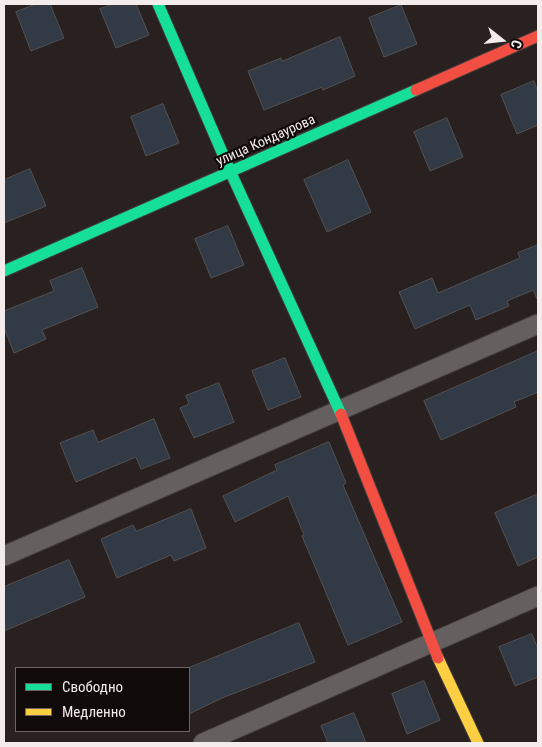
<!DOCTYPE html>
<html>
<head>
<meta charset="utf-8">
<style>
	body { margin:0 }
	#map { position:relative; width:542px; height:747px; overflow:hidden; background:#282120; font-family:"Roboto Condensed",sans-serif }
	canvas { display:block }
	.frame { position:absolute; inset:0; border:5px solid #f4ecea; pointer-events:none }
	.legend { position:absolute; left:15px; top:667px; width:175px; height:65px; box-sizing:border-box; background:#100a09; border:1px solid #6b6463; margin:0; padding:6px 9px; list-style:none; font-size:15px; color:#f4ecea }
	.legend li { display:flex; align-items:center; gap:10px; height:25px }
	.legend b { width:25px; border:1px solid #6b6463 }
	.north { position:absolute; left:477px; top:15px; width:50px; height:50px; -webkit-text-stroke:4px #100a09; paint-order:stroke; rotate:106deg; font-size:14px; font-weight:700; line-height:20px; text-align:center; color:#f4ecea }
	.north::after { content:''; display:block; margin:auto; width:18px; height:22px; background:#f4ecea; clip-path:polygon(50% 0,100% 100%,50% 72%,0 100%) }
</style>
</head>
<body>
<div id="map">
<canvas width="542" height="747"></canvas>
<div class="frame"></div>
<ul class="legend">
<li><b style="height:6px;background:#16e098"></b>Свободно</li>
<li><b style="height:6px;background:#ffcf43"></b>Медленно</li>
</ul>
<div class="north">С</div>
</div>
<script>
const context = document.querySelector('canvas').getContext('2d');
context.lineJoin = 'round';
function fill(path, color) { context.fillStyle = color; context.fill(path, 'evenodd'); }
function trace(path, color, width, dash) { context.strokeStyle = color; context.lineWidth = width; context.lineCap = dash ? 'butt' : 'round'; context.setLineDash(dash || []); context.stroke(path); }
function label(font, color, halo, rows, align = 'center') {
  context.font = font + ' "Roboto Condensed",sans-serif'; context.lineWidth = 4.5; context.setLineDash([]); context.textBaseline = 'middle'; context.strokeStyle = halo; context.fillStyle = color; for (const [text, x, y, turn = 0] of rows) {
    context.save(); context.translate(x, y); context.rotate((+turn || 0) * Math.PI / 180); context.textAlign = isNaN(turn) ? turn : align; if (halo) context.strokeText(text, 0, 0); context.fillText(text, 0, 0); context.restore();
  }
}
const building = new Path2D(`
	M36,4H50L64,38L31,51L16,12Z
	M114,4H136L149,35L116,48L100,9Z
	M401,5L417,44L384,57L369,18Z
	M340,37L355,76L323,90L322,87L264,110L248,71L281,58L282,61Z
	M534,81L538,92V125L517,134L501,95Z
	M163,104L179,143L146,156L131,117Z
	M447,118L463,157L430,171L414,132Z
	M348,160L371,212L327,232L304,180Z
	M30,169L46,206L4,223V180Z
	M228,226L244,265L211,278L195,239Z
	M538,245V301L533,290L507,301L509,306L476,320L470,305L415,329L399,292L432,278L438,293L520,258L518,253Z
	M82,268L98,307L42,330L46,339L14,353L4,328V311L54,291L50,281Z
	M538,351V392L514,402L516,407L441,440L424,401Z
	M285,358L301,397L268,410L252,371Z
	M219,383L234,422L194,438L180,408L189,404L186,396Z
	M154,419L170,458L141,469L136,457L76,482L60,443L93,430L98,442Z
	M329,442L346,483L343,485L402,622L348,645L302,536L304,535L288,496L235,522L223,496L277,470L275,465Z
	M538,494V557L518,566L495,513Z
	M191,509L206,548L174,561L171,555L117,578L101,539L133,525L136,531Z
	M69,560L85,597L4,631V587Z
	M299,623L315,662L222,698L189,714V668Z
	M532,634L538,649V677L515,686L499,647Z
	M424,681L440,720L407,734L392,694Z
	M354,713L366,743H328L321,726Z`);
fill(building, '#313a45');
trace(building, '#535153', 1);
const street = new Path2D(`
	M4,556L538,324
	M203,743L538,596`);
const fast = new Path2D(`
	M158,4L231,173L341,414
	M4,271L416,90`);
const slow = new Path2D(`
	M438,658L478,743`);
const jam = new Path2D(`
	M416,90L538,36
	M341,414L438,658`);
trace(street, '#413c3b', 21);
trace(fast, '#413c3b', 13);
trace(slow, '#413c3b', 13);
trace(jam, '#413c3b', 13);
trace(street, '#65605f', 19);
trace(fast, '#16e098', 11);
trace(slow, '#ffcf43', 11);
trace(jam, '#f24e42', 11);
label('14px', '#f4ecea', '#100a09', [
	["улица Кондаурова",266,141,-24]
]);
</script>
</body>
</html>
